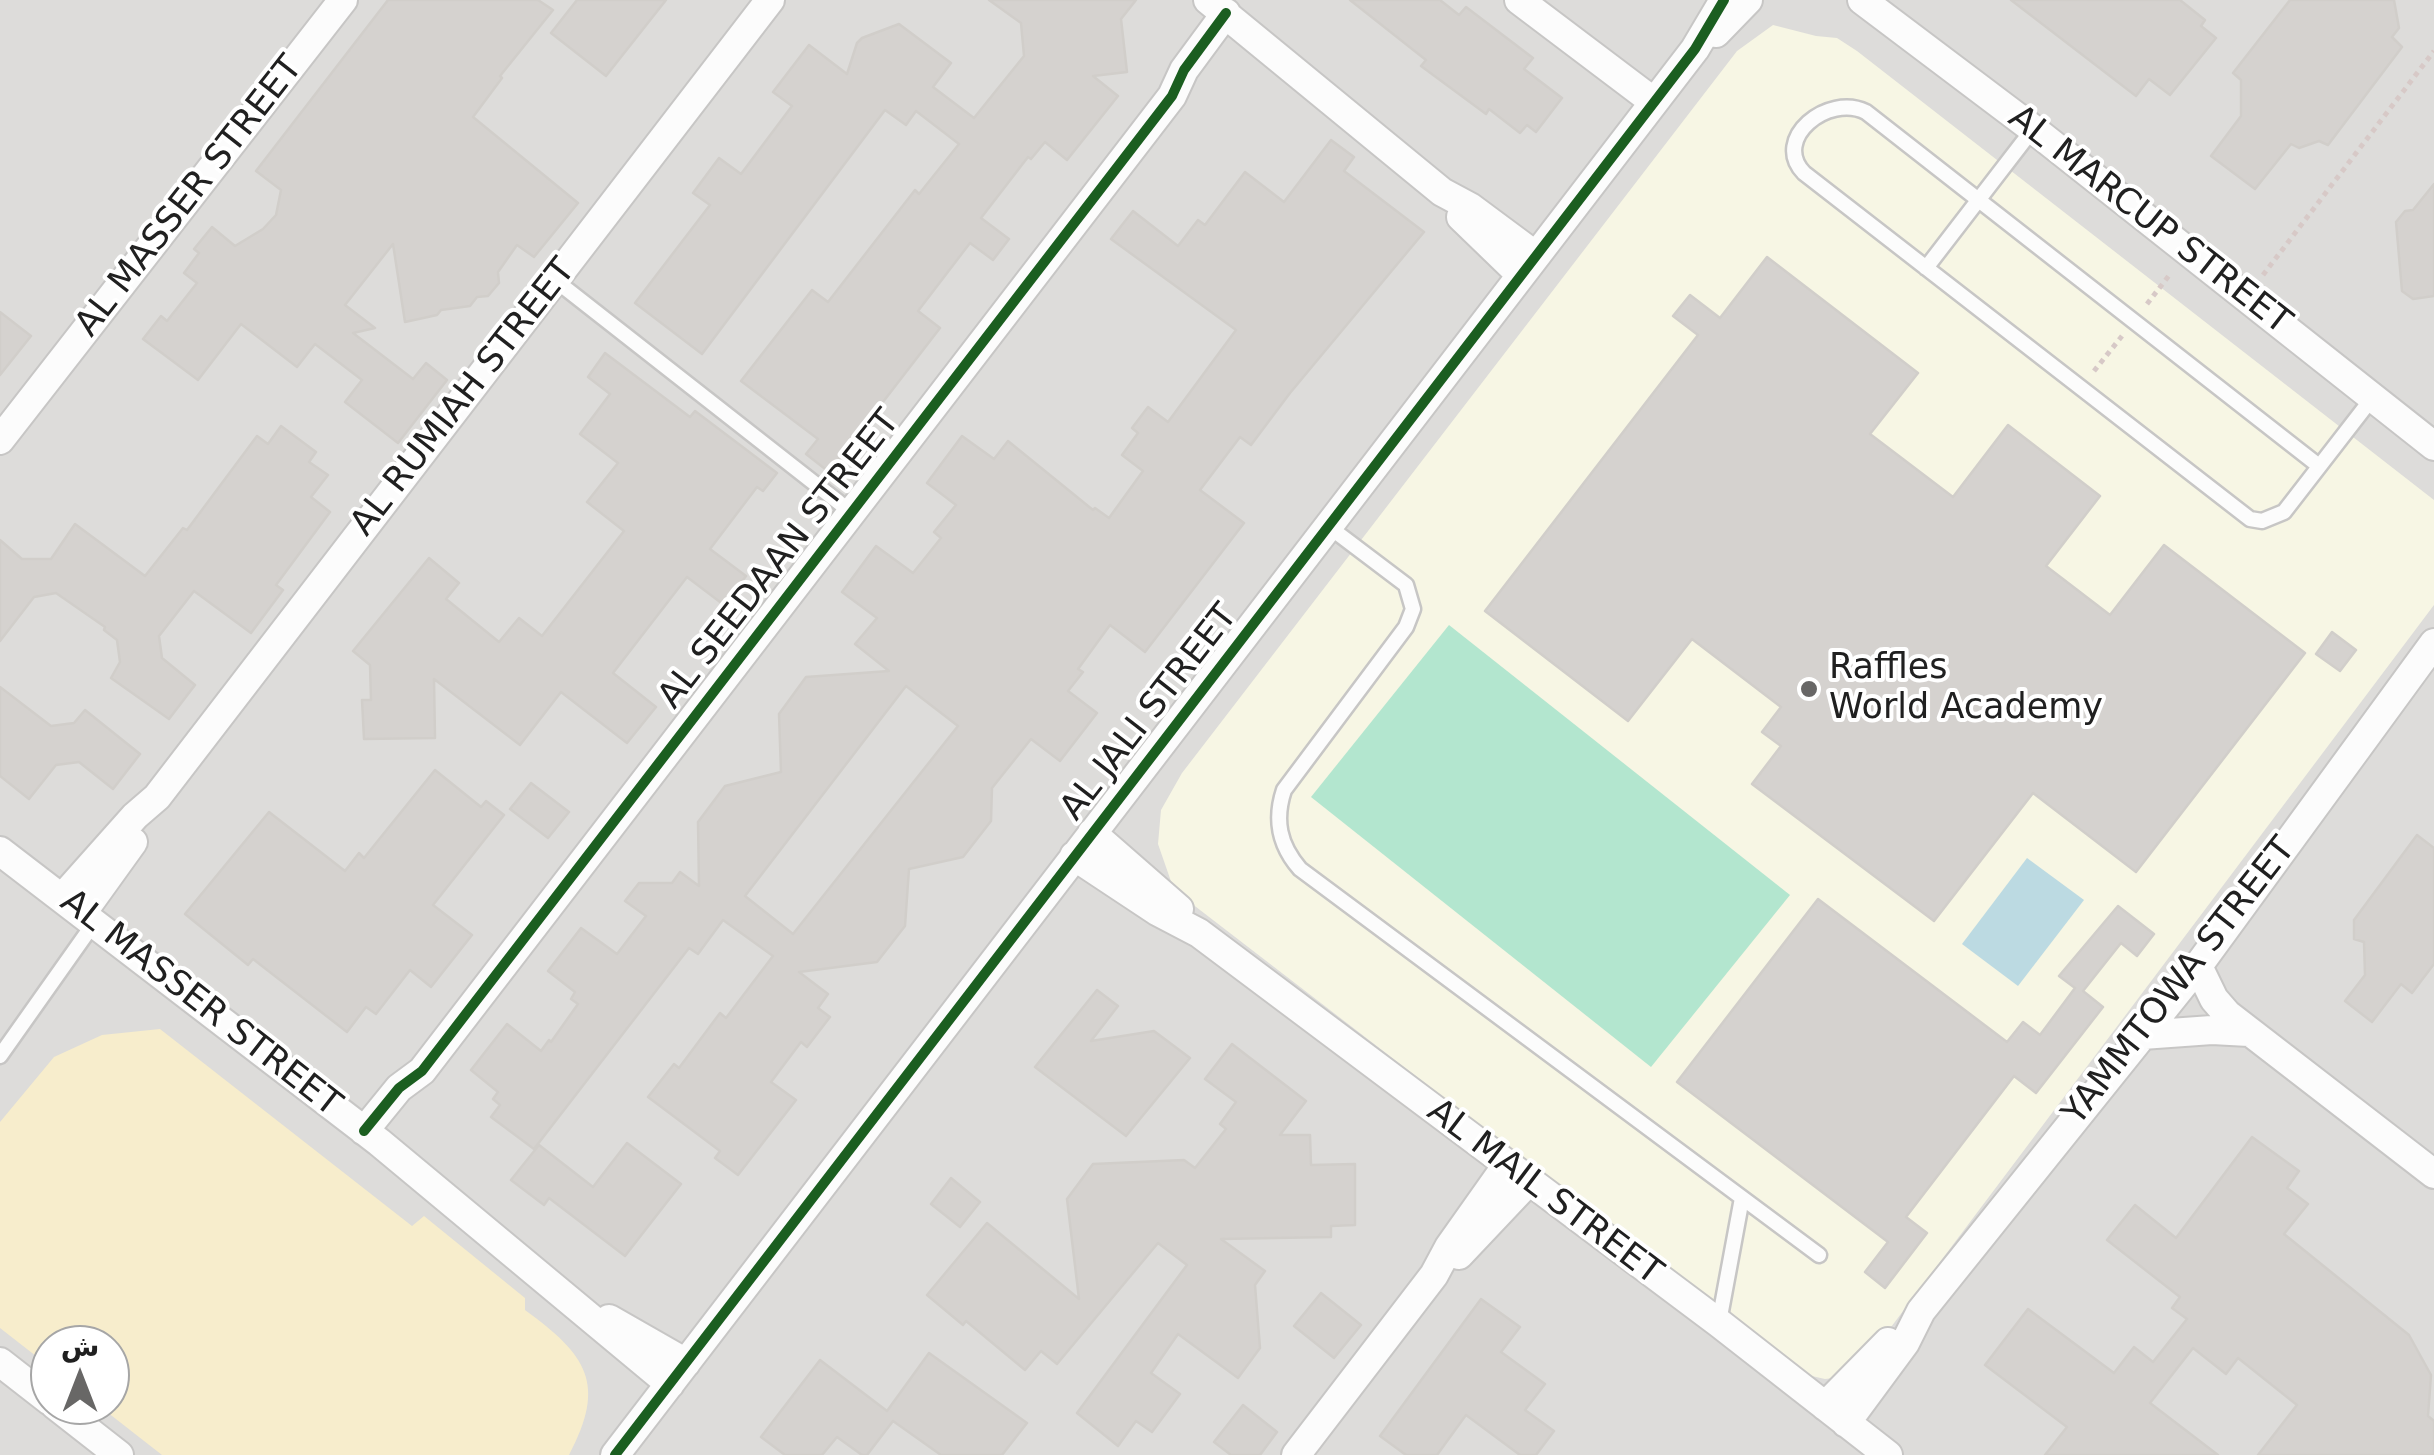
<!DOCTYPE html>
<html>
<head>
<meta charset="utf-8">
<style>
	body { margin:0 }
	#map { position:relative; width:2434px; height:1455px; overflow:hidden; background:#eeece9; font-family:"DejaVu Sans","Noto Naskh Arabic",sans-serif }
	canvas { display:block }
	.north { position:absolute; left:30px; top:1325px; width:100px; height:100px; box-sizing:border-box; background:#fff; border:2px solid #a6a6a6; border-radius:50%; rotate:0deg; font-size:28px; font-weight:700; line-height:40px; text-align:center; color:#202020 }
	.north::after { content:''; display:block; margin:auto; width:35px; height:45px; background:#686766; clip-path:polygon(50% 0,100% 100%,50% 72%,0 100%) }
</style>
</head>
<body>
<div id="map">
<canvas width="2434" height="1455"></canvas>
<div class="north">ش</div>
</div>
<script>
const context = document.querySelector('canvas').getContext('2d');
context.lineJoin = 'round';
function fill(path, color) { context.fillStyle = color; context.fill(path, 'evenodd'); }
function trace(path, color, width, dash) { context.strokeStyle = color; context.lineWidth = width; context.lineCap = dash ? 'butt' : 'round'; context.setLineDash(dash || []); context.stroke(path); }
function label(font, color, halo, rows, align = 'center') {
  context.font = font + ' "DejaVu Sans",sans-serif'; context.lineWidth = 8; context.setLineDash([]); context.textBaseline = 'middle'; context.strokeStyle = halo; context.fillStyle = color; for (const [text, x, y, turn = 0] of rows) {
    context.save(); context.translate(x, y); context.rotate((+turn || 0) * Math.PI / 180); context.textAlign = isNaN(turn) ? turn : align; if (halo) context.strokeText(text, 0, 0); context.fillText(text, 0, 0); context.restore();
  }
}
fill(new Path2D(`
	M0,0H2434V1455H0ZM50,1345H110V1405H50Z`), '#dddcda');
fill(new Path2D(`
	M1773,25L1816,36L1837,38L1857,51L2434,500V605L1867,1359L1843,1377L1825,1379L1803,1374L1174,890L1158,844L1161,810L1182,773L1737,51Z`), '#f7f6e4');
fill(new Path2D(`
	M160,1029L412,1226L424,1216L525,1298V1310C587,1355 607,1384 569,1455H162L98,1405H110V1345H50V1367L0,1328V1122L54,1057L102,1035Z`), '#f7edcc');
fill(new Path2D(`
	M1449,625L1790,895L1651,1067L1311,797Z`), '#b3e6cf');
fill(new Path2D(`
	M2027,858L2084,900L2018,986L1962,944Z`), '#bcdae2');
const building = new Path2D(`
	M388,0H538L553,10L500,76L502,78L473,117L578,203L534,257L517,245L498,272L499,283L488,296L477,297L470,306L441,310L437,315L405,322L393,244L345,305L375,328L353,333L413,379L426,363L447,380L398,443L345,402L362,380L315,344L297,367L241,324L198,380L143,339L161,316L167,321L197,283L184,273L199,253L194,249L212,227L235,246L263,229L276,215L281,190L256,171Z
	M577,0H666L606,76L551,33Z
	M989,0H1136L1121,19L1127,72L1093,76L1118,96L1067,160L1045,142L1031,159L1028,157L981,218L1009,239L993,260L970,243L918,311L940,328L829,472L806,454L818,439L741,381L812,290L828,302L915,190L919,194L959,144L916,111L906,125L885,110L702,354L635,303L710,205L693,193L719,158L741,174L792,106L773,92L809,45L847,74L857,43L862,38L899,24L951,63L933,87L974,118L1024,56L1021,23Z
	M1350,0H1440L1459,15L1466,7L1533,58L1524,69L1562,98L1536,132L1527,125L1520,133L1489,109L1486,114L1421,66L1426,60Z
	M2011,0H2180L2205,20L2201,26L2216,38L2170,95L2149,79L2136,96Z
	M2290,0H2394L2399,28L2392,37L2402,47L2328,145L2319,141L2299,148L2291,144L2255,189L2211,156L2241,116V80L2233,73Z
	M1331,140L1354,157L1344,171L1424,232L1290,393L1251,445L1240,437L1200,490L1244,523L1145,652L1110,625L1078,669L1083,672L1068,691L1097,713L1060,761L1031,739L992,788L991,821L963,857L909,869L905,926L877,962L799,972L828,994L818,1008L830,1017L807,1047L801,1042L771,1082L796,1100L738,1175L715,1158L720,1151L648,1097L674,1064L679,1068L720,1013L726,1018L773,956L723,920L698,954L689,948L534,1149L491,1117L500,1105L493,1099L498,1092L471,1070L507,1024L541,1051L549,1040L551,1042L578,1004L571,999L575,992L548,971L581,928L617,954L646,916L625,901L639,883H672L680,872L699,886L698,822L725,786L781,772L779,714L806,677L889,671L855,644L877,618L842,592L876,546L913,573L941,538L934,532L956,505L927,483L962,436L994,459L1008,441L1093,510L1095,508L1109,518L1143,471L1122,455L1138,433L1132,428L1148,407L1168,422L1236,330L1111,239L1133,211L1178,246L1198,220L1205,225L1245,172L1284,202ZM906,686L958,726L793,934L745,896Z
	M2434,184V296L2413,299L2402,291L2396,222L2405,211L2413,210Z
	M1767,257L1918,373L1870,434L1953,497L2008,425L2100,496L2046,566L2110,615L2164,545L2305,653L2136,872L2033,793L1934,921L1752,784L1781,746L1762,732L1781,707L1692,639L1628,721L1485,611L1698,335L1673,316L1690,295L1720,318Z
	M0,312L31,336L0,375Z
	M605,353L690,417L695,411L777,473L763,491L757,487L710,549L746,576L724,605L687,577L613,673L656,707L627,743L561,692L520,745L434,679L435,738L364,739L362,700H371L370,665L353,651L429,558L459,583L446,599L499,642L519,618L542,636L624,531L587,502L618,463L580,434L610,394L588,377Z
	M281,426L316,452L309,462L328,475L311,497L330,512L276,585L283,590L251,633L194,591L159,636L162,658L195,685L169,719L111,678L120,662L117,640L104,630L105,627L56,593L34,597L0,641V540L22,559H51L75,524L145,576L183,528L187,530L257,436L268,444Z
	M2332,632L2356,650L2340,671L2316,654Z
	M0,687L51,726L74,723L85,710L140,754L113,789L79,762L56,765L29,799L0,776Z
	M435,770L481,807L486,801L504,815L433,905L472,935L431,987L410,970L376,1014L366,1007L347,1032L253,959L248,965L185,914L269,812L345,871L359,853L364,858Z
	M531,783L569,812L548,838L510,809Z
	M2417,835L2434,848V964L2412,993L2401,984L2372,1022L2345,1001L2365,975L2364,942L2354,939V920Z
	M1818,899L2007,1042L2023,1022L2040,1035L2075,988L2059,976L2118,906L2154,934L2137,956L2121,943L2083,991L2103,1007L2036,1093L2014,1076L1906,1217L1927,1233L1885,1288L1865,1272L1888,1242L1677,1082Z
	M1097,990L1118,1006L1091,1041L1154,1031L1190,1058L1126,1136L1035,1067Z
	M1232,1044L1306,1101L1280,1135H1310L1311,1165L1355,1164V1225L1331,1226V1237L1221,1239L1265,1271L1255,1285L1260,1348L1238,1378L1178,1334L1151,1373L1180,1394L1152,1432L1136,1421L1118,1446L1077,1413L1187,1265L1158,1243L1057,1364L1041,1351L1025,1370L966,1321L963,1325L927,1295L987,1223L1079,1299L1067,1199L1093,1164L1184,1160L1195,1168L1226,1129L1220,1124L1236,1102L1205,1079Z
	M2252,1137L2299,1171L2287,1188L2308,1204L2284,1234L2409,1335L2431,1375L2428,1416L2434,1421V1455H2258L2297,1405L2238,1358L2226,1374L2193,1348L2150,1403L2218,1455H2045L2067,1427L1985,1365L2028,1309L2114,1373L2134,1347L2153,1362L2187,1319L2172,1308L2180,1297L2107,1240L2135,1205L2176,1238Z
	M627,1143L681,1184L625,1256L549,1198L544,1205L511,1180L539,1145L593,1187Z
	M951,1178L980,1202L960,1227L931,1204Z
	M1321,1293L1361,1325L1334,1358L1294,1326Z
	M1481,1299L1520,1327L1501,1352L1545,1384L1525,1410L1554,1431L1536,1455H1520L1466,1415L1437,1455H1406L1380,1436Z
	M929,1353L1027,1423L1002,1455H941L893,1421L867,1455H862L837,1437L822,1455H785L761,1437L820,1360L887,1411Z
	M1243,1405L1277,1432L1260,1455H1231L1214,1442Z`);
fill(building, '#d5d2cf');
trace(building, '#d1ceca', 2.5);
const service = new Path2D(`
	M1926,268L2033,129
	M555,280L851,512
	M2319,466L1866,112C1828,93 1771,139 1804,173L2250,519L2262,521L2284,512L2373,397
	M1328,526L1406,585L1413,609L1406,627L1284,790C1274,820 1279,845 1300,869L1819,1255
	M0,1056L94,923
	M1719,1322L1742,1198`);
const minor = new Path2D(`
	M1208,0L1442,192L1470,207L1536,256
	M1519,0L1654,102
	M1862,0L2033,129L2434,446
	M1716,33L1748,0
	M1461,217L1521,275
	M0,440L343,0
	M1092,833L1179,909
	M0,851L379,1142L670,1384
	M1074,856L1157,911L1199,933L1719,1323L1888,1455
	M62,898L135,816L157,797L770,0
	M82,913L133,842
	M2198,966L2214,999L2227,1014L2434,1174
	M2142,1035L2212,1030L2249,1032
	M364,1131L399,1088L422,1071L1172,96L1184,70L1226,13
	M1459,1255L1528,1182
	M609,1319L686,1363
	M0,1362L50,1401
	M55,1405L119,1455
	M1825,1406L1888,1342
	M1846,1423L1905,1343L1921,1311L2198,966L2434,643
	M615,1455L1695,49L1724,0
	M1296,1455L1434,1275L1449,1247L1507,1165`);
trace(service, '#c7c6c5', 19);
trace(minor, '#c7c6c5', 32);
trace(new Path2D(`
	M2263,275L2434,51
	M2147,304L2171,273
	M2094,371L2122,336`), '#d7c9c7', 5, [5, 5]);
trace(service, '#fcfcfc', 14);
trace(minor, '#fcfcfc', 28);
trace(new Path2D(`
	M364,1131L399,1088L422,1071L1172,96L1184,70L1226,13
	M615,1455L1695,49L1724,0`), '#1b5e20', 10);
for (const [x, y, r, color] of [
	[1809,689,10,"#686766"]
]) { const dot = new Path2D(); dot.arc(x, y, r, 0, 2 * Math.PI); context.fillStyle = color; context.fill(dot); trace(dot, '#fff', 4); }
label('35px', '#202020', '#fff', [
	["AL MASSER STREET",190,197,-52],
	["AL MARCUP STREET",2149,221,38],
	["AL RUMIAH STREET",464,398,-52],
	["AL SEEDAAN STREET",780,560,-52],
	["AL JALI STREET",1150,713,-52],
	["YAMMTOWA STREET",2180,982,-52],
	["AL MASSER STREET",200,1004,38],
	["AL MAIL STREET",1544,1193,37]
]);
label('35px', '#202020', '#fff', [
	["Raffles",1829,669],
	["World Academy",1829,709]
], 'left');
</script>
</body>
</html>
